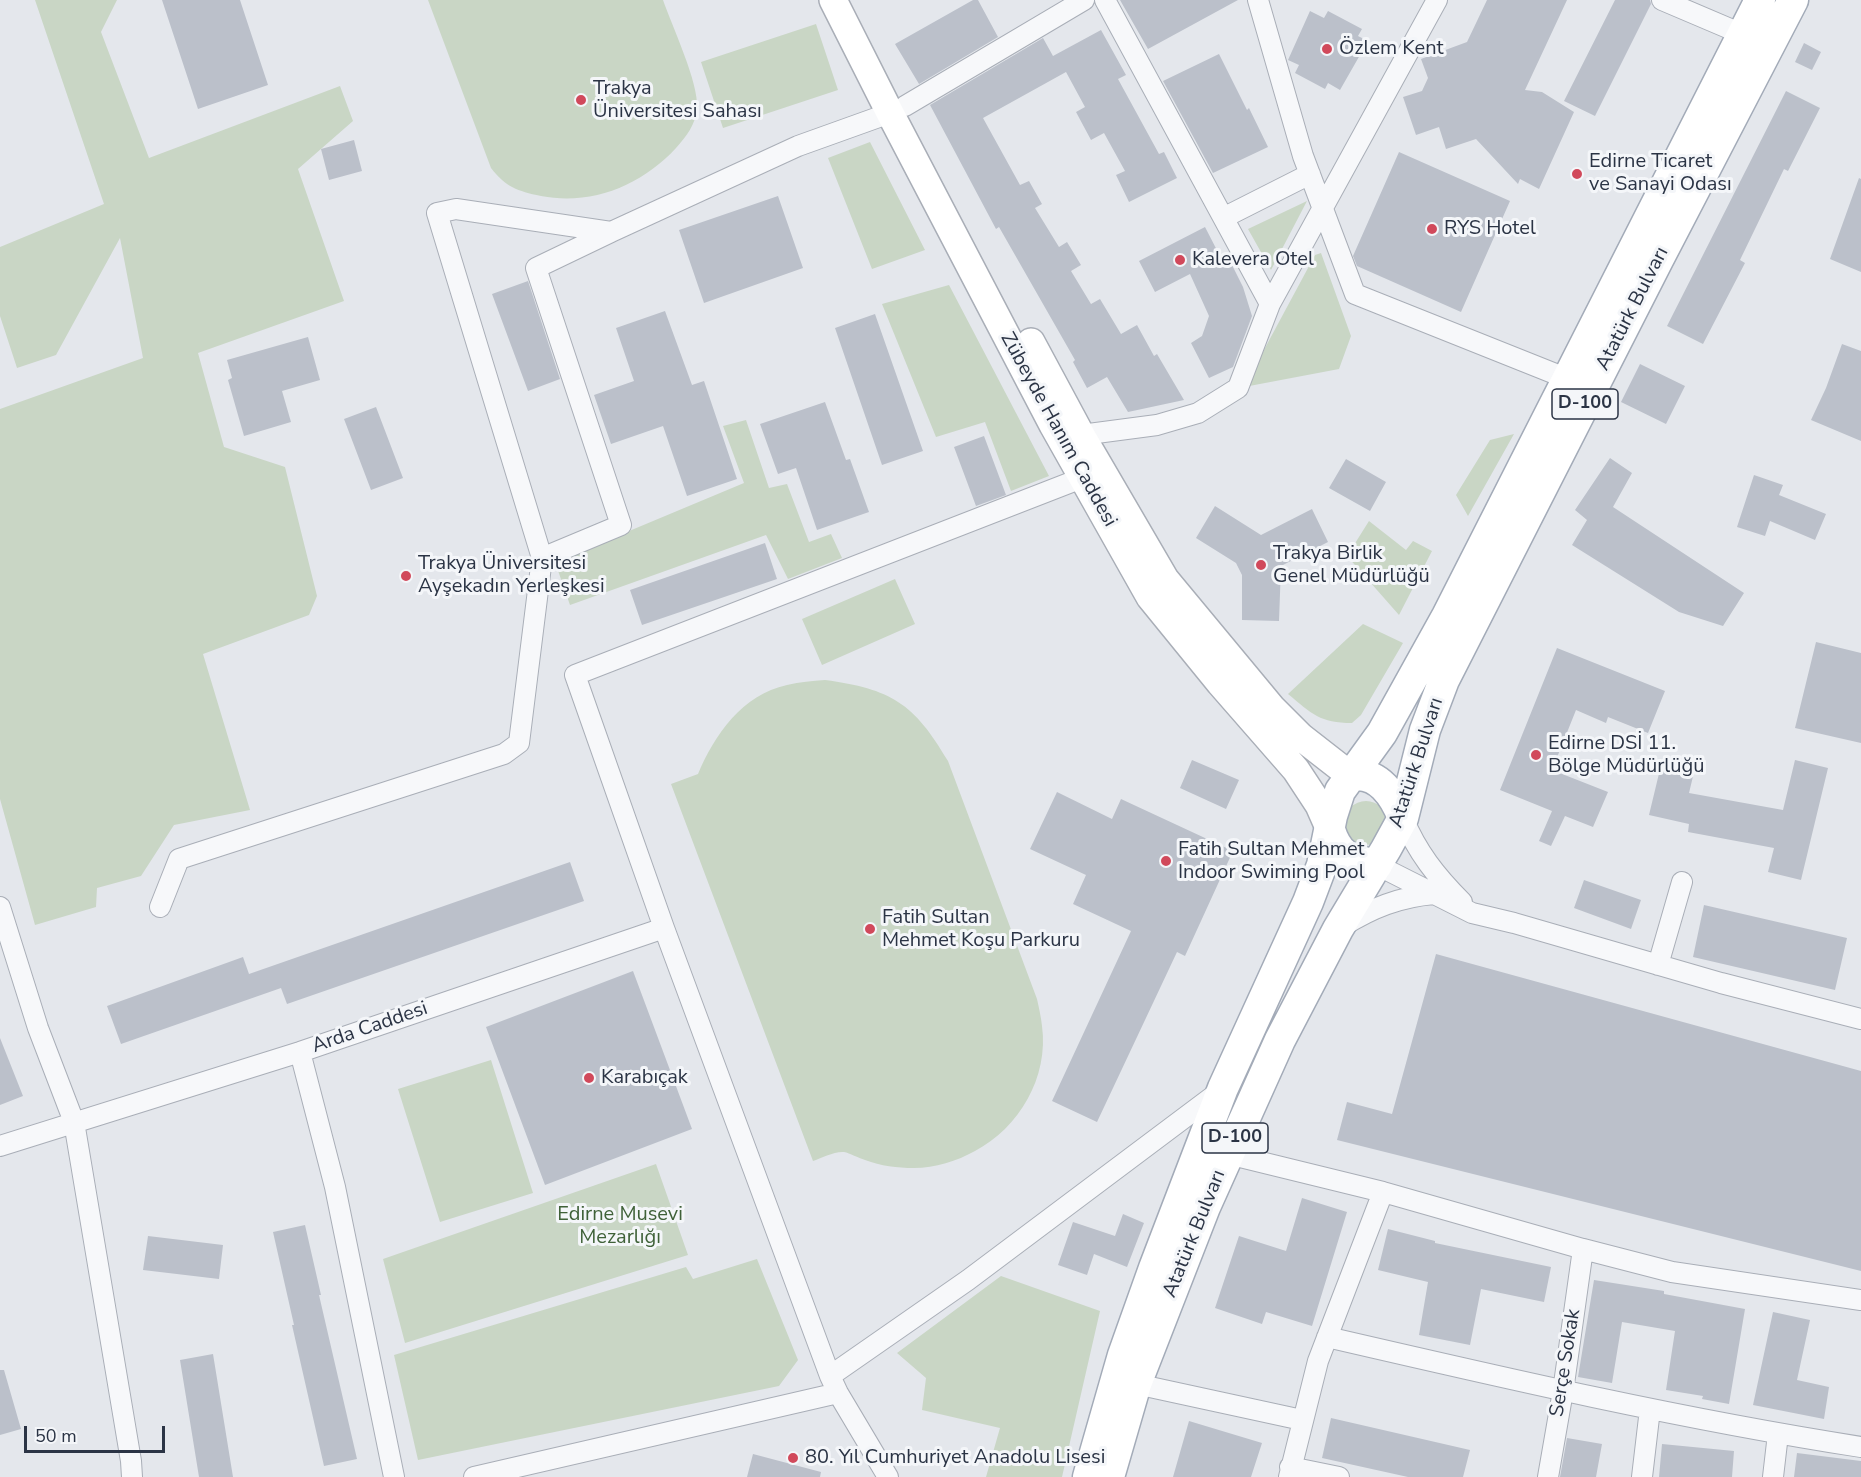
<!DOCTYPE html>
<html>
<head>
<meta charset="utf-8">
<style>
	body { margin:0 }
	#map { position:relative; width:1861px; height:1477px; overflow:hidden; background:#e4e7ec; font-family:"Nunito Sans",sans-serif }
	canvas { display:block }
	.scale { position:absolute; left:24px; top:1426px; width:141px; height:27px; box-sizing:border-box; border:3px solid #2b3445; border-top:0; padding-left:8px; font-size:18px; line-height:21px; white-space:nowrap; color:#2b3445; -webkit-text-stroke:4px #f4f6f9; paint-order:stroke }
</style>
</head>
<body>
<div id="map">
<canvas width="1861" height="1477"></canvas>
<div class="scale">50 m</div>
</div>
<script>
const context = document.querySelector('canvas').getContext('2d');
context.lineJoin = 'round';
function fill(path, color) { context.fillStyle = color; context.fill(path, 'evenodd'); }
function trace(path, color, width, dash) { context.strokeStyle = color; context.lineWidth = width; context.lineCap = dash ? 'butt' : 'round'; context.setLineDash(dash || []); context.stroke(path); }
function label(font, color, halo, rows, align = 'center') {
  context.font = font + ' "Nunito Sans",sans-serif'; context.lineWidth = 6; context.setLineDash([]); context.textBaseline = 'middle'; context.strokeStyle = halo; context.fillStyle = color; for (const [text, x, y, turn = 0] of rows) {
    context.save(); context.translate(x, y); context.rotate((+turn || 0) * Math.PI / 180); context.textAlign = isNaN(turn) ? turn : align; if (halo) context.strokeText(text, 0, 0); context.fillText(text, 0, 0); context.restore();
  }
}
fill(new Path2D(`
	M35,0H117L101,32L149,158L340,86L353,121L298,169L344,301L198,353L224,447L285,467L317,596L309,615L203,654L250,810L174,825L141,876L97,888L96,907L35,925L0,799V409L143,358L120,238L56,355L17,368L0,316V247L104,204Z
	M428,0H663C672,26 699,83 697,108C696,124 686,137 676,148C642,185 592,206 541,196C517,191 506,187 491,168Z
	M816,24L838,90L723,128L701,62Z
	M870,142L925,250L872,269L828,158Z
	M1307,201L1271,270L1248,229Z
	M1321,253L1351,336L1339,369L1244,387L1315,255Z
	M949,285L1049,476L1011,491L985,422L936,437L882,304Z
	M746,420L769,488L787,484L809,542L831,534L842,558L788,579L766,535L570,605L555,562L744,483L723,426Z
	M1514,434L1468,516L1456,495L1490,440Z
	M1369,521L1406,550L1413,541L1432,551L1399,615L1347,556Z
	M895,579L915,624L822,665L802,619Z
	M1363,624L1403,643L1361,715L1352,723C1320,723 1312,714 1288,694Z
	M825,680C891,689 914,703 948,761L1037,999C1039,1008 1041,1017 1042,1026C1049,1077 1019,1128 975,1151C957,1161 935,1168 914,1168C897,1168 881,1166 865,1160C858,1158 850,1153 844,1152C835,1151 821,1158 813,1161L671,784L698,774C715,734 742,695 787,685C800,682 812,681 825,680Z
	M1344 823a22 22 0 1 1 44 0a22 22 0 1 1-44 0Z
	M491,1060L533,1193L440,1222L398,1089Z
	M656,1164L688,1255L405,1343L383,1259Z
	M757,1259L798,1360L779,1386L418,1460L394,1355L686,1267L693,1279Z
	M1001,1276L1100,1311L1062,1477H986L1000,1428L922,1410L926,1378L897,1353Z`), '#c9d6c5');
fill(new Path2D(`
	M162,0H240L268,85L198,109Z
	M973,0H978L998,37L919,84L895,44Z
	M1120,0H1238L1148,49Z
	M1487,0H1567L1525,90L1542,92L1574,112L1539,189L1520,179L1518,184L1476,139L1446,149L1439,127L1416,135L1403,97L1422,91L1428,78L1421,59L1467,42Z
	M1615,0H1650L1651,4L1595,116L1564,101Z
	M1310,11L1324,18L1328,11L1362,29L1358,36L1368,41L1340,90L1328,83L1325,89L1295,73L1299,65L1288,60Z
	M1101,30L1126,75L1118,79L1159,154L1164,152L1177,178L1129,202L1116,175L1125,171L1104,133L1091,140L1076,112L1085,107L1066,72L983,118L1020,185L1029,181L1042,204L1035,208L1059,247L1067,242L1081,265L1071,271L1091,304L1100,299L1121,334L1137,325L1154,356L1157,354L1184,400L1128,412L1107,377L1087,388L1073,362L1075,360L999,227L996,229L930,105L1043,38L1053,56Z
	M1804,43L1821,52L1812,70L1795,62Z
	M1219,54L1247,110L1249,108L1268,147L1213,173L1163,81Z
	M1786,91L1820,108L1788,171L1784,169L1740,260L1745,263L1703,344L1667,326Z
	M354,140L362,171L329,180L321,149Z
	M1399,152L1510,201L1461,312L1357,266L1353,256Z
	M1859,178L1861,179V272L1830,259Z
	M778,196L803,268L704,303L679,230Z
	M1205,227L1222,260L1228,257L1243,287L1252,316L1233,367L1209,378L1191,343L1202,336L1209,316L1190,274L1155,292L1139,261Z
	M528,281L560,379L528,391L492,294Z
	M665,311L692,385L704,381L737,479L687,496L663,426L611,444L594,395L634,381L616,328Z
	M875,314L923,451L882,465L835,328Z
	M308,337L320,380L282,391L291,422L244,436L228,380L232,378L227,360Z
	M1842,344L1861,351V441L1811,420L1826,388Z
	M1640,364L1685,386L1666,424L1621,402Z
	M825,402L846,460L850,459L869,512L817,530L796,468L778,474L760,424Z
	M376,407L403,478L371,490L344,419Z
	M984,436L1006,495L976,506L954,447Z
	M1610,458L1632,473L1613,507L1744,593L1723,626L1679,612L1572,545L1587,520L1575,510Z
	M1346,459L1386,482L1370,511L1329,488Z
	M1754,475L1783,485L1779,495L1826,514L1815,540L1770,521L1765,536L1737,527Z
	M1215,506L1261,535L1312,509L1328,542L1281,566L1279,621L1242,620V575L1236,563L1196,538Z
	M765,543L777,579L642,625L630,590Z
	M1816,642L1861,653V743L1795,728Z
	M1557,648L1665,691L1648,733L1608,717L1606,723L1576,710L1552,770L1608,792L1593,827L1565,816L1551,846L1539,841L1552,811L1500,790Z
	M1192,760L1239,780L1226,809L1180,788Z
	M1795,760L1828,768L1801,880L1768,872L1774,848L1688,832L1689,824L1649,815L1662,761L1695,768L1689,793L1783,810Z
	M1057,792L1112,819L1121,799L1233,851L1185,956L1177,952L1097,1122L1052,1101L1131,931L1073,904L1086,875L1030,849Z
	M570,862L584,901L287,1004L281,988L121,1044L107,1006L243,957L249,974Z
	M1584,880L1641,900L1631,929L1574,908Z
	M1704,905L1847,938L1835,990L1693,957Z
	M1436,954L1861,1071V1271L1337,1140L1347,1102L1392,1114Z
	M633,971L692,1129L545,1185L486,1027Z
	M0,1038L23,1096L0,1105Z
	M1302,1198L1347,1212L1312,1326L1266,1312L1262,1324L1215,1308L1239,1236L1286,1251Z
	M1123,1214L1144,1223L1127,1267L1094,1254L1087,1275L1058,1265L1073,1222L1115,1236Z
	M305,1225L321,1295H319L357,1459L324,1466L292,1325H294L273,1232Z
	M1388,1229L1435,1241V1243L1551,1267L1544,1302L1481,1289L1470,1345L1419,1335L1428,1282L1378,1270Z
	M148,1236L223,1245L219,1279L143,1270Z
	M1594,1280L1664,1291V1294L1745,1309L1729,1404L1702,1399L1703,1396L1666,1390L1675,1331L1622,1322L1612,1383L1578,1377Z
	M1773,1312L1810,1320L1797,1380L1829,1387L1824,1419L1753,1405Z
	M213,1354L233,1477H199L180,1360Z
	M0,1370H4L21,1429L0,1435Z
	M1331,1418L1470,1450L1463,1477H1408L1322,1458Z
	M1189,1421L1262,1443L1251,1477H1173Z
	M1567,1438L1602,1444L1596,1477H1560Z
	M1662,1444L1734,1451L1732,1477H1659Z
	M1797,1453L1861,1461V1477H1794Z
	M753,1454L821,1472L820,1477H747Z`), '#bbc0ca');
const street = new Path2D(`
	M1105,0L1270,304
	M1258,0L1303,156L1355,294L1568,379
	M1662,0L1742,34
	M905,106L1084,0
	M1225,217L1310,174
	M1081,435L1157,425L1198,413L1238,388L1270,304L1437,0
	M542,558L621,525L536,268L611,232
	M1403,818C1417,852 1436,876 1462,902
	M1377,865L1472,913L1514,923L1721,983L1861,1019
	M0,907L38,1028L74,1122L131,1461L132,1477
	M160,907L179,859L504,754L519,743L542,558L437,213L456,209L611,232L798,146L890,113
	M1343,926C1372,908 1399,897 1434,894
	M1658,965L1682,882
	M300,1052L335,1187L394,1477
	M0,1146L300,1052L664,928
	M1228,1154L1383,1192L1583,1249L1672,1272L1861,1300
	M1327,1337C1504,1378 1681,1419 1861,1447
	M830,1376L968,1280L1220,1091
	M1136,1384L1302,1420
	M1290,1467L1339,1477
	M474,1477L838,1393
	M888,1477L838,1393L830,1376L664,928L575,675L1082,478
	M1289,1477L1318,1361L1383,1192
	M1548,1477L1563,1391L1583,1249
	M1642,1477L1650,1409
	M1773,1477L1778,1434`);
const secondary = new Path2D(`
	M833,0L890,113L1053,425L1150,597L1220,683L1296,770L1319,805L1330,830
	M1031,342L1081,435L1165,579L1272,708L1301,737L1351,776`);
const primary = new Path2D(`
	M1351,776C1378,770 1395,797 1403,818
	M1330,830C1339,858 1351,859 1377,865
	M1088,1477L1123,1355L1154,1268L1223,1088L1308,902L1322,865L1332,816L1340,791L1382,733L1447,616L1760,0
	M1109,1477L1136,1384L1205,1207L1280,1040L1338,929L1386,849L1403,818L1425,730L1444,680L1658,260L1793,0`);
trace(street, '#a9aeb7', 22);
trace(secondary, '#a9aeb7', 30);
trace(primary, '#a3abb8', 33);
trace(street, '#f7f8fa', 20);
trace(secondary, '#fff', 27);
trace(primary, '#fff', 30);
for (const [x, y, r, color] of [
	[1327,49,6,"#d1495b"],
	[581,100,6,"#d1495b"],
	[1577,174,6,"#d1495b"],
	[1432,229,6,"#d1495b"],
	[1180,260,6,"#d1495b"],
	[1261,565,6,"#d1495b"],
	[406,576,6,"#d1495b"],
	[1536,755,6,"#d1495b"],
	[1166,861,6,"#d1495b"],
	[870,929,6,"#d1495b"],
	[589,1078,6,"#d1495b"],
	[793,1458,6,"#d1495b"]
]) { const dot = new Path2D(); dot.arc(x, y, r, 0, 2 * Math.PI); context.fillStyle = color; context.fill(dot); trace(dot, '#f4f6f9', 2); }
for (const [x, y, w] of [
	[1585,404,66],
	[1235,1138,66]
]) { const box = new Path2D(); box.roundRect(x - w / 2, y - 15, w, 30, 4.5); context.fillStyle = '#f4f6f9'; context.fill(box); trace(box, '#2b3445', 1.5); }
label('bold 18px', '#2b3445', null, [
	["D-100",1585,404],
	["D-100",1235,1138]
]);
label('20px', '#2b3445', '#f4f6f9', [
	["Özlem Kent",1339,49],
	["Trakya",593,89],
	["Üniversitesi Sahası",593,112],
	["Edirne Ticaret",1589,162],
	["ve Sanayi Odası",1589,185],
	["RYS Hotel",1444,229],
	["Kalevera Otel",1192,260],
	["Trakya Birlik",1273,554],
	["Genel Müdürlüğü",1273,577],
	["Trakya Üniversitesi",418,564],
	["Ayşekadın Yerleşkesi",418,587],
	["Edirne DSİ 11.",1548,744],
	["Bölge Müdürlüğü",1548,767],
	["Fatih Sultan Mehmet",1178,850],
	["Indoor Swiming Pool",1178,873],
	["Fatih Sultan",882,918],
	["Mehmet Koşu Parkuru",882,941],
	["Karabıçak",601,1078],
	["80. Yıl Cumhuriyet Anadolu Lisesi",805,1458]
], 'left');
label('20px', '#2b3445', '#f4f6f9', [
	["Atatürk Bulvarı",1633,309,-63],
	["Zübeyde Hanım Caddesi",1058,430,61],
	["Atatürk Bulvarı",1417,763,-72],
	["Arda Caddesi",370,1028,-19],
	["Atatürk Bulvarı",1195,1234,-68],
	["Serçe Sokak",1566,1363,-81]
]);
label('20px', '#3f6138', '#f4f6f9', [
	["Edirne Musevi",620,1215],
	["Mezarlığı",620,1238]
]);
</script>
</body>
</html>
